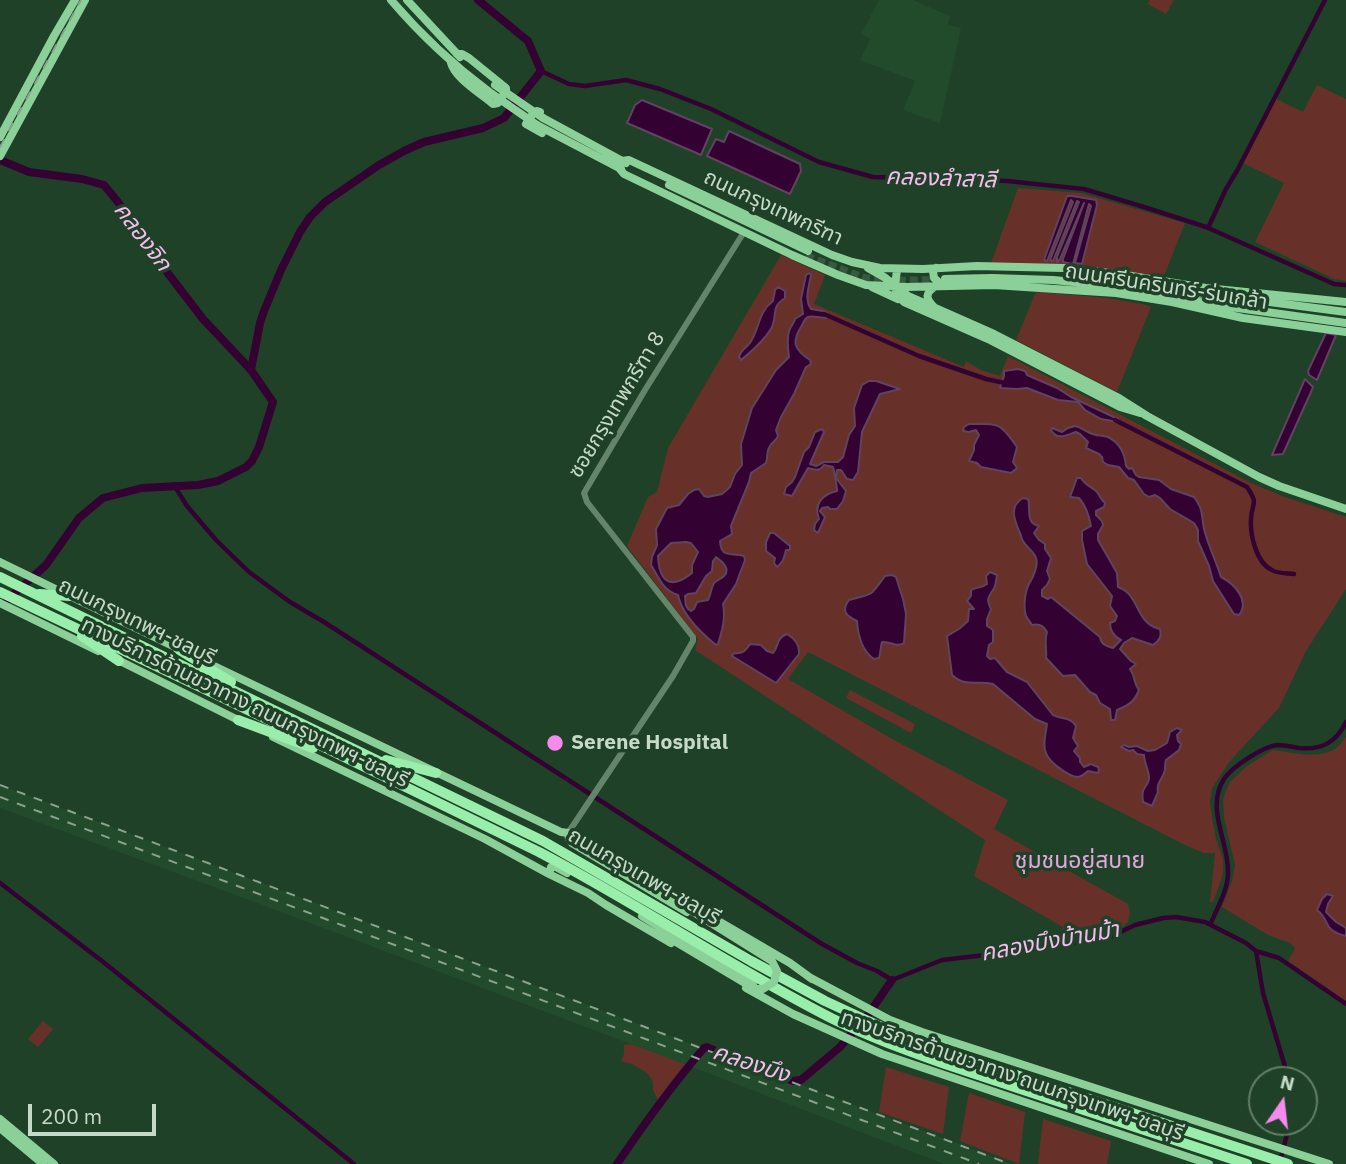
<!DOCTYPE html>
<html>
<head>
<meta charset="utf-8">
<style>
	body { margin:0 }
	#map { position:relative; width:1346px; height:1164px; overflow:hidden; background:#1f4127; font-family:"IBM Plex Sans",sans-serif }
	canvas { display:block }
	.north { position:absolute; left:1248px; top:1066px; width:70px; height:70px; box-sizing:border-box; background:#1f4127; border:2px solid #627e68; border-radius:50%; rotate:14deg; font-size:19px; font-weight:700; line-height:28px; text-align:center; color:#c7daca }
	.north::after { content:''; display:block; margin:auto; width:24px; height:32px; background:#f589ee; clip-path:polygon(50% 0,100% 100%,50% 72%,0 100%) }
	.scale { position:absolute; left:28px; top:1104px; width:128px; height:32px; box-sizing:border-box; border:4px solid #c7daca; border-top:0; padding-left:9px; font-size:21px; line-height:24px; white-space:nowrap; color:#c7daca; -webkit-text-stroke:5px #1f4127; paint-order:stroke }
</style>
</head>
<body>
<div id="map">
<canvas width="1346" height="1164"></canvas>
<div class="north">N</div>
<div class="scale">200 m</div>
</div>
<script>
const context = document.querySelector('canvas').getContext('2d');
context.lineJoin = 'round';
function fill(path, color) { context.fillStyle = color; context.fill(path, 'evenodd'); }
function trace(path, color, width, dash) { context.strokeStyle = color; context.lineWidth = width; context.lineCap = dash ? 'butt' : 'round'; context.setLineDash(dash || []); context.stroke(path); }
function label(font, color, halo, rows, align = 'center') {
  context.font = font + ' "IBM Plex Sans","Noto Sans Thai",sans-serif'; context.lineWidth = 7; context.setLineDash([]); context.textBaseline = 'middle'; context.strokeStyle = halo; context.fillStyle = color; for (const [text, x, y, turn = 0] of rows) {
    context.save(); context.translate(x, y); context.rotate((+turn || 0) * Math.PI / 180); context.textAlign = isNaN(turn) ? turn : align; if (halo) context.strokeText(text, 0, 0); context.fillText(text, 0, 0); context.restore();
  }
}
fill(new Path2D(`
	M879,0H913L950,16L948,25L961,28L940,123L903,110L915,81L860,60L870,39L861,34Z
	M0,785L1012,1164H944L692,1067L241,897L0,808Z`), '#224b2c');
fill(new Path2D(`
	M1150,0H1174L1166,14L1148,4Z
	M1317,85L1346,99V281L1334,279L1255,242L1284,183L1243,163L1276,99L1303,112Z
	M1018,188L1081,193L1185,223L1164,276L1088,268L991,263Z
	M781,255L825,275L814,304L964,367L966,361L981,370L1000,376L1008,356L1251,483L1282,496L1346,517V589L1306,651L1279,708L1230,761L1212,788L1210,802L1212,817L1216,839L1223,859V874L1213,902H1210L1215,853H1204L1185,845L808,652L788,679L894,740L1008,800L994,829L1128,904L1130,912L1128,922C1110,941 1085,940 1061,936L1063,927L974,876L985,840L695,650L698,639L627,546L648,497L657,492L668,448Z
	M1036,292L1108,298L1147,305L1151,307L1117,392L1016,340Z
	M850,690L915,724L911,733L846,698Z
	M1346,736V1001L1288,961L1295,948L1290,943L1268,935L1222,907L1232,881L1235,865L1224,817L1223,801L1225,793L1230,782L1247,766L1273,750C1297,753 1332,764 1346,736Z
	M43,1021L53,1029L38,1047L28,1039Z
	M631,1044L685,1064L660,1104L653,1090V1082L647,1073L632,1064L621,1061L624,1054V1045Z
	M886,1067L949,1087L943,1134L879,1112Z
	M969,1093L1025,1112L1019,1164L960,1141Z
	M1043,1119L1111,1141L1107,1164H1038Z`), '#673129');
const water = new Path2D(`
	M642,100L712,129L701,155L627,123L635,105Z
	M729,131L800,164L801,171L790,194L707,156L716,139L724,142Z
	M1067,196H1072L1096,200L1097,205L1082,264L1075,263L1091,206L1089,204L1073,264L1063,262V259L1084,203L1060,259L1057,262V257L1079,202L1077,201L1053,261L1050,260L1073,202L1071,200L1047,261L1044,260Z
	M809,273L811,275C809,287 804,299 811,309L823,311L827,313V317L826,318C821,318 812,315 808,317C804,319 803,324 801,327C791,343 795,350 810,360L811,364L806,367L794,394L781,417L776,430L778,436C776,441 772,442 770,446C766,452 768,457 766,463L751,473L749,482L731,526L732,534L720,541C721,559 731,552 744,556L745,560L736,584L723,604C726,618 722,631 718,644L716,645C700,632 682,615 678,595C662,590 659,577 651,565L652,557L657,545L656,529L667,508L679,505L688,494L694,490L699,489L704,496L708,497L722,494L730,487L735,474L742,465L741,444L752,408L776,370L789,357C788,349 786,337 790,329C791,326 794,323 795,319L803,314L801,299L806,275ZM686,542L691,543L698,552L692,565V573C670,591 659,581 658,556L671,543ZM716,557C722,561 731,569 724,576C721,579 717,580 714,583C711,588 711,594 708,600L697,602L694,609L691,611C684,607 686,603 685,596L688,594L696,593L706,576L712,571L713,561Z
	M778,287L785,291V298C770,308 778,313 772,327C765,340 752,351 741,360L739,357C741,350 746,348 750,343C760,328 758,312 773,301L775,290Z
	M1326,333L1336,335L1317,380L1309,375L1308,371Z
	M1018,369L1025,371L1027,375L1057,388L1071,397L1118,419V422L1101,419L1085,410L1078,402L1058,400L1027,388L1017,389L1000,388L1004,376V371Z
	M1305,379L1313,387L1311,392L1283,454L1272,455Z
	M869,381H876L900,389L880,394L862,432L858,472L853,480L847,479L841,470H837L836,478L846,491L843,501L837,509H830L828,507L822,508L820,511L825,517L818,533L814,530L815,524L819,519C813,504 823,494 837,491C837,488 834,469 833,467L824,465C819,472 816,470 808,468L792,496L784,494L786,487L792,482L795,477L804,452L809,447L815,432L822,429L824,432L810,464L816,466L824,462H838L843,457L849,435L855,426L854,408L862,385Z
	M969,424C999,424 999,421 1017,447L1013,462L1017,468L1011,473L981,467L977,463L969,461L974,450V445L979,435L976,430L969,432L963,431L964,427Z
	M1075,426C1081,427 1085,431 1090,433C1096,436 1102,435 1108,437C1120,443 1125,454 1126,466L1129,469L1132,468L1136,475L1139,477L1159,480L1171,489L1194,497C1204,511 1201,514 1204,529C1208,545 1216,561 1221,577C1235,584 1250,601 1239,615L1234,614L1213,581L1209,566L1198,541V530L1194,523L1170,509L1160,498L1155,495L1149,497L1144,494L1134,480L1128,478L1119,467L1108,465L1103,462L1102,457L1099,454L1086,448L1088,442L1080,434L1076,432C1067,435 1057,441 1051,430L1052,428L1062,432L1068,428Z
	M1077,478H1081C1085,485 1090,486 1096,491C1100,495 1100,499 1105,503L1104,507L1096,511V515L1102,521L1103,525L1098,534V540L1117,573L1118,587C1141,595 1134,623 1160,629C1162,637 1159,641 1153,645L1132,638L1124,643L1120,649L1131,661L1136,664L1130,669C1135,676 1134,684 1139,690C1134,702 1129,705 1117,710L1115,720H1111L1110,709L1100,703L1096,695L1090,692L1075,675L1063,676L1046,658C1047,649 1044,641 1047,632C1044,626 1040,623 1032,625C1030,622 1028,619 1026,616C1023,608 1025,591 1029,584C1033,577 1039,566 1036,558C1034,551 1026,547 1023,541C1021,538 1021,534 1019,531C1014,519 1009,506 1023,498L1028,499C1031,509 1025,523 1039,526L1034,533L1039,540L1045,544V549L1051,558L1047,571L1050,579L1047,585L1042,590V596L1048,599L1051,597L1100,637C1101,644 1106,646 1113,648L1121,640C1115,637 1110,631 1110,623L1115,621L1117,616L1110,606L1112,596L1087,564L1082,540V531L1091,526C1089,515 1086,506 1079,498L1070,497Z
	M770,533H774L790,546V550H786C784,558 784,561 777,567L774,563L775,558L766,551V542Z
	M990,572L997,575C996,580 996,586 993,590C988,598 986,599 991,609L987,619V626L993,630V642L989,645L987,656L990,659L995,658L1007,672L1027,682L1053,715C1061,720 1070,716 1076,726L1073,738L1078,746L1074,751L1080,758V762L1084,767L1091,764L1098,767L1099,770L1098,773L1088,771C1085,774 1083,776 1078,777C1069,777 1049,762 1046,753C1042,745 1046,733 1047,724L1035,719L993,684C976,680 967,688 952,675L947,636L959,629L968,621L969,609H974L967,601L971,596V590C977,587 982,588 987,584L986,576Z
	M892,575L896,577L903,599L906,614L904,643C896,648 891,641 882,642C880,648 881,652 879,658L874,659C862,651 858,635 857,621C846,616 841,611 849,600C874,593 869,598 885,576Z
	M787,634C795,639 800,645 799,654L776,683L732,656L734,653C743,654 745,651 750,644L761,645L767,651L773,653C780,645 775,639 787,634Z
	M1177,728L1182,730L1177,735L1178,741L1181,744L1179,750L1166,760C1165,763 1165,767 1165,770C1163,779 1156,782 1158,792L1152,806L1143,802C1141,785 1146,791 1149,779C1150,773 1144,763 1144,755L1137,754L1133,750L1129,751L1121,747L1124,745L1129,747L1137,746L1148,751L1155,750L1167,743L1170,732Z
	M1327,894L1333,896L1328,904L1326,912L1336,922L1346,928V936C1321,930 1331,920 1317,910L1322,899Z`);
fill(water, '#340232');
trace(water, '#604360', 2);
trace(new Path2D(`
	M541,71L569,84L585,86L626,80L660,89L711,109L819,162L873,177L1007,181L1084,189L1144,207L1206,227L1334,284L1346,285
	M1208,228L1226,189L1238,169L1325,0
	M824,314L919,356L986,379L1005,383
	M1115,420L1247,487C1259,505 1252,501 1251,519C1250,534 1256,563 1272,570C1278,574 1287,573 1294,574
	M174,485L187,506L216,540L249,572L290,602L324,622L822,944L857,963L877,971L892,980L942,960L1029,950L1110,937L1135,925L1163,918L1176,917L1205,922L1246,943L1256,951L1263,993L1289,1080
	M0,883L102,961L354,1164
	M1211,923C1217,908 1228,890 1228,873C1229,841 1205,809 1224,779C1232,767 1263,746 1278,745C1285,745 1292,747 1299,748C1321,750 1336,743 1346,722
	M1256,951L1279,958L1346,1004
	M1280,1162L1290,1122`), '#340232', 4.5);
trace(new Path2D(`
	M0,160L29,172L82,179L104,185L118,202L157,259L203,319L251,370L273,402L259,447L252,461L246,467L218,481L198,485L142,488L103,498L79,518L46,565L7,600
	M251,370L260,323L264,311L281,270L300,232L310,217L325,202L379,165L404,151L424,142L483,128L504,118L541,71L528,41L478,0
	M617,1164C644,1124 673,1084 704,1048L706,1047L793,1081L801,1080L840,1047L870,1012L892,980`), '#340232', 8);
trace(new Path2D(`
	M806,256L864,278L889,281L939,280`), '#38583f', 8, [8, 4]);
trace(new Path2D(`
	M568,833L673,676L693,641V637L587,502L584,493L645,390L744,232`), '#64856a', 6);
trace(new Path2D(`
	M391,0C420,34 452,64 488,91
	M407,0L460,57
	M451,63C455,78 480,93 493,104L498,103L506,91V88L469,58L462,54H457
	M540,112L537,111L534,112L526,124L542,133
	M543,118L626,163
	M537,125L621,169
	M0,137L54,36L75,0
	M0,156L85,0
	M622,161L629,160L832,255L852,262L880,268L923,269L977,266L1063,268L1119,274L1206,288L1346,302
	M619,168L624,174L792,255L838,275L866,285L907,287L994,285L1116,293L1172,302L1243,318L1346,332
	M669,185L808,251
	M868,268L884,277L908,296L994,334L1117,397L1147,416L1259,477L1279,486L1346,509
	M936,268L933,271L934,278L943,286
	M897,269C896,284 891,291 904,302L988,339L1120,407L1140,413
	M945,279L992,278L1053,280L1126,287L1223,306L1346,323
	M872,287L898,299
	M1155,287L1346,312
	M934,307C925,298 925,293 936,286
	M0,562L183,651
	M0,603L98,651
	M116,659L242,722
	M210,664L561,832L568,833L790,963L812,979
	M273,737L485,839L549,874L588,893L606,905L671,943
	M568,833L569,839L572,843L687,912
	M549,874L551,867H556L567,873
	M642,916L753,985
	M809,977L890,1020L922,1032L1329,1164
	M746,988L793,1014L882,1054L1209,1164
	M0,1119L54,1164
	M0,1128L43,1164`), '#8bd098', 8);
trace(new Path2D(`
	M0,577L543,841L751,961L825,1001L879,1026L952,1054L1288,1164
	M0,592L217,695L539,852C638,904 731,967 831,1018C867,1036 906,1050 945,1064L1247,1164
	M39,594L70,596
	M82,636L119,661
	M178,649L231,682
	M238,720L313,748
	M386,760L436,773`), '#9aeeab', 10);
trace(new Path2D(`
	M0,147L81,0
	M0,785L1010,1164
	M0,797L979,1164`), '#8aa28e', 2, [9, 9]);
trace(new Path2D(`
	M495,85L543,118
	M488,91L537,125
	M666,936L755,989H763L774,982L777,971L772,961L684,906`), '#8bd098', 8);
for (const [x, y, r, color] of [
	[555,743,9,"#f589ee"]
]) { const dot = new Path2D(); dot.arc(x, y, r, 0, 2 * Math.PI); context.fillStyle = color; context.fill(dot); trace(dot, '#1f4127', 2.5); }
label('21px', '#c7daca', '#1f4127', [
	["ถนนกรุงเทพกรีฑา",773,208,25],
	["ถนนศรีนครินทร์-ร่มเกล้า",1166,287,9],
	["ซอยกรุงเทพกรีฑา 8",617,405,-59],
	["ถนนกรุงเทพฯ-ชลบุรี",137,622,26],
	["ทางบริการด้านขวาทาง ถนนกรุงเทพฯ-ชลบุรี",245,703,26],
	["ถนนกรุงเทพฯ-ชลบุรี",644,877,30],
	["ทางบริการด้านขวาทาง ถนนกรุงเทพฯ-ชลบุรี",1012,1076,19]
]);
label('bold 21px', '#c7daca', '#1f4127', [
	["Serene Hospital",571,743]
], 'left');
label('italic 23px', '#f5bcef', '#1f4127', [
	["คลองลำสาลี",941,179,2],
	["คลองจิก",142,237,53],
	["คลองบึงบ้านม้า",1050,942,-10],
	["คลองบึง",751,1064,18]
]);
label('23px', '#e3a7dd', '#1f4127', [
	["ชุมชนอยู่สบาย",1080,861]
]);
</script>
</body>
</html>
